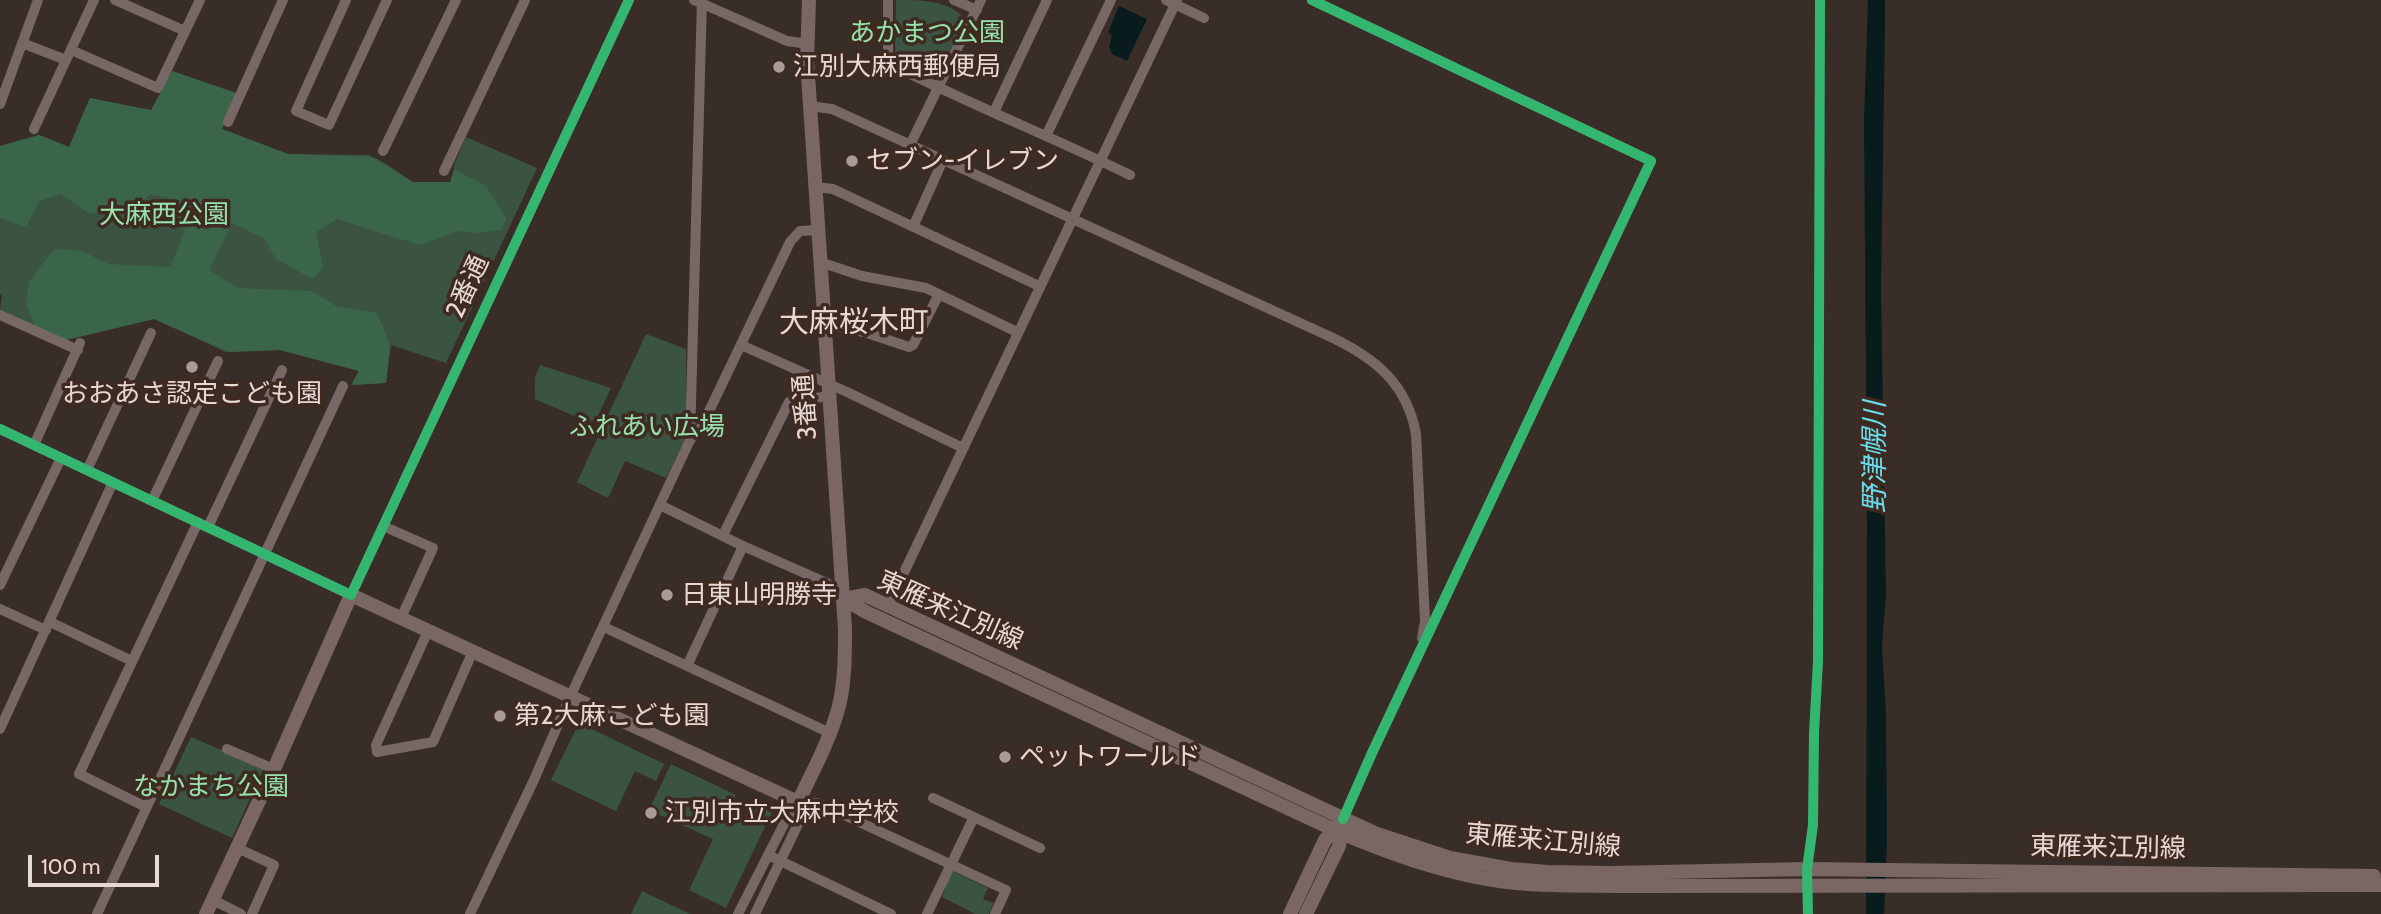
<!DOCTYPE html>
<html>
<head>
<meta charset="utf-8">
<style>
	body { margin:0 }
	#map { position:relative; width:2381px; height:914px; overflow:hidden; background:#392d28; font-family:Cabin,sans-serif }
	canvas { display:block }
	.scale { position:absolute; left:28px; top:855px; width:131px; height:32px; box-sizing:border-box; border:4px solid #e6d8d2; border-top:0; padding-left:9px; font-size:21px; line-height:24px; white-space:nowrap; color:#e6d8d2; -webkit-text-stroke:5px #3f2a22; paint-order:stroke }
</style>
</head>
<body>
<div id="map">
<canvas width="2381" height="914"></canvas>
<div class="scale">100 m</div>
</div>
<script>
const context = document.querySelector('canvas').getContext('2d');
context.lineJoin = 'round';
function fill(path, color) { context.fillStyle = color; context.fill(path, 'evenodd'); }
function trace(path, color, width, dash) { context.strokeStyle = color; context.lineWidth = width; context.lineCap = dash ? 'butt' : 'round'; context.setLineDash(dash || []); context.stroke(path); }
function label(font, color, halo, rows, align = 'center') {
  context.font = font + ' Cabin,"Noto Sans JP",sans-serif'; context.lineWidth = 7; context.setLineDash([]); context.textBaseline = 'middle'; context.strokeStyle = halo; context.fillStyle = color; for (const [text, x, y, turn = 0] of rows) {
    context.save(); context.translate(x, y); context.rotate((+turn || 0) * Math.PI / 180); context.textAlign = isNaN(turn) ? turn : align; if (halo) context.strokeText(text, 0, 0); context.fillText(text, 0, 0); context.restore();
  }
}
fill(new Path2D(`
	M896,0C920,0 951,0 965,20L941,75L934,77L899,62L895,57Z
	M172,71L236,93L222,129L288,154L369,155L385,163L413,182H453L454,165L466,137L537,168L446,363L391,345L386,383L351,385L359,371L280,350L226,352L154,319L66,340L0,310L2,295L0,294V146L39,135L69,147L90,98L150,113Z
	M646,334L686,349V437L666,478L625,461L608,498L577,482Z
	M540,365L611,388L596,420L588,422L535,399V378Z
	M579,723L664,764L656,781L635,771L616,811L551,780Z
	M191,737L264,768L232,838L159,804Z
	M671,764L736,795L727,815L749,825L758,806L772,812L726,908L689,890L713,839L649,810Z
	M952,871L988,888L983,899L994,903L989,914H975L942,897Z
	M642,891L690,914H631Z`), '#3b5441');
fill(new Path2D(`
	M172,71L236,93L222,129L288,154L371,157L413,182H450L454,169L486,186L506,218L502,230L477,233L459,231L420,245L337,219L316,232L323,267L313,279L276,259L264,238L232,223L209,270L238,288L312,291L336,306L377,313L390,345L386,383L351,385L359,371L280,350L230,352L154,319L66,340L35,326L26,304L29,282L54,249L82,251L108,264L170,267L183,236L186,202L151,194L130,211L88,213L61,194L39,201L26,227L0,218V146L39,135L69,147L90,98L151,110Z`), '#3b6548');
fill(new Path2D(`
	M1868,0H1885V26L1881,289L1886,594L1882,646L1886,714L1887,840L1884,914H1866L1867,525L1864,120Z
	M1119,6L1147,19L1127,61L1112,54L1109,47L1112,36L1108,32Z`), '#081c1e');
trace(new Path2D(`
	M115,0L185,31
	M346,0L296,111L329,125L387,0
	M694,0L787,41L809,44
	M888,0V63C967,103 1050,136 1130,175
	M954,0L977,10
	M1166,0L1204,18
	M1312,0L1651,161L1372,753L1343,819
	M22,43L66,60
	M71,50L158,88L200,0
	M0,104L38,0
	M809,106L832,109L1333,338C1376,359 1407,384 1416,434L1425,621L1422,638
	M994,112L1047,0
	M228,122L283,0
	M34,129L94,0
	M1046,136L1111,0
	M910,145L981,0
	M383,151L456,0
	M444,171L525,0
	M816,187L833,189L1039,286
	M913,227L943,160
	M820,262L862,276L926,288L1017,332
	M0,315L78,350
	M824,324L864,332L909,347L913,345L939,294
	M741,345L847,392L963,448
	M0,429L351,595L629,0
	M690,440L701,428L790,242L800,231L818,230
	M34,445L80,343
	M87,470L151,333
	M152,501L218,361
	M660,505L743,546L827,583L844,599
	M383,526L433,548L401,618
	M208,527L282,370
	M723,535L789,402L829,396
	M0,585L61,458
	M888,606L1177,0
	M0,609L46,630
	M50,622L132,661
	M604,627L830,733
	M428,631L376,745L377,752L433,742L473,651
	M687,666L743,546
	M0,729L113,482
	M227,749L274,769
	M933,798L1040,848
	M798,802L818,803L1006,890L995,914
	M146,807L79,774L198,522
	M237,848L274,865L252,914
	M768,855L891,914
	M213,900L241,914
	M97,914L343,386
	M470,914L533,782L570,697L690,440L702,0
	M738,914L787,818L798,802
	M755,914L798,824V802
	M927,914L974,817`), '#776866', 10);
trace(new Path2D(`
	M844,599L866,612L1341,833C1394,855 1449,875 1506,882C1547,887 1590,885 1631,886L2381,885
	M844,599L865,595L1377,834L1450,858L1511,869L1548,872L1612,873L1807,869L2374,876
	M206,914L274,769L351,595L798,802C813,771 830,740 839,706C845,681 845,655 845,629L807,60L809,0
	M1290,914L1325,840L1340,823
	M1306,914L1339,846L1342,824`), '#7a6764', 14);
trace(new Path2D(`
	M1312,0L1651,161L1372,753L1343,819
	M0,429L351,595L629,0
	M1808,914L1807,869L1813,825L1814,733L1818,661L1820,0`), '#33b770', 10);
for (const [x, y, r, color] of [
	[779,67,7,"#a99c96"],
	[852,161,7,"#a99c96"],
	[192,367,7,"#a99c96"],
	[667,595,7,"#a99c96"],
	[500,716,7,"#a99c96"],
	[1005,757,7,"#a99c96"],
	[651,813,7,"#a99c96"]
]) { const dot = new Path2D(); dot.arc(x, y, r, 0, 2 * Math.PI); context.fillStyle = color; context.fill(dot); trace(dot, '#3f2a22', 2.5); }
label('26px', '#95e2ae', '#3f2a22', [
	["あかまつ公園",927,33],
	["大麻西公園",164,215],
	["ふれあい広場",647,427],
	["なかまち公園",211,787]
]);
label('26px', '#e6d8d2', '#3f2a22', [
	["江別大麻西郵便局",793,67],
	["セブン-イレブン",866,161],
	["おおあさ認定こども園",192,394,"center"],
	["日東山明勝寺",681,595],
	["第2大麻こども園",514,716],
	["ペットワールド",1019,757],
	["江別市立大麻中学校",665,813]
], 'left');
label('26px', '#e6d8d2', '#3f2a22', [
	["2番通",468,287,-65],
	["3番通",806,407,-94],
	["東雁来江別線",950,611,24],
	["東雁来江別線",1543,841,5],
	["東雁来江別線",2108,848,1]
]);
label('italic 28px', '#69dcec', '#3f2a22', [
	["野津幌川",1876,457,-90]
]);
label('30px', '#e6d8d2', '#3f2a22', [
	["大麻桜木町",854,323]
]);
</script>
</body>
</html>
